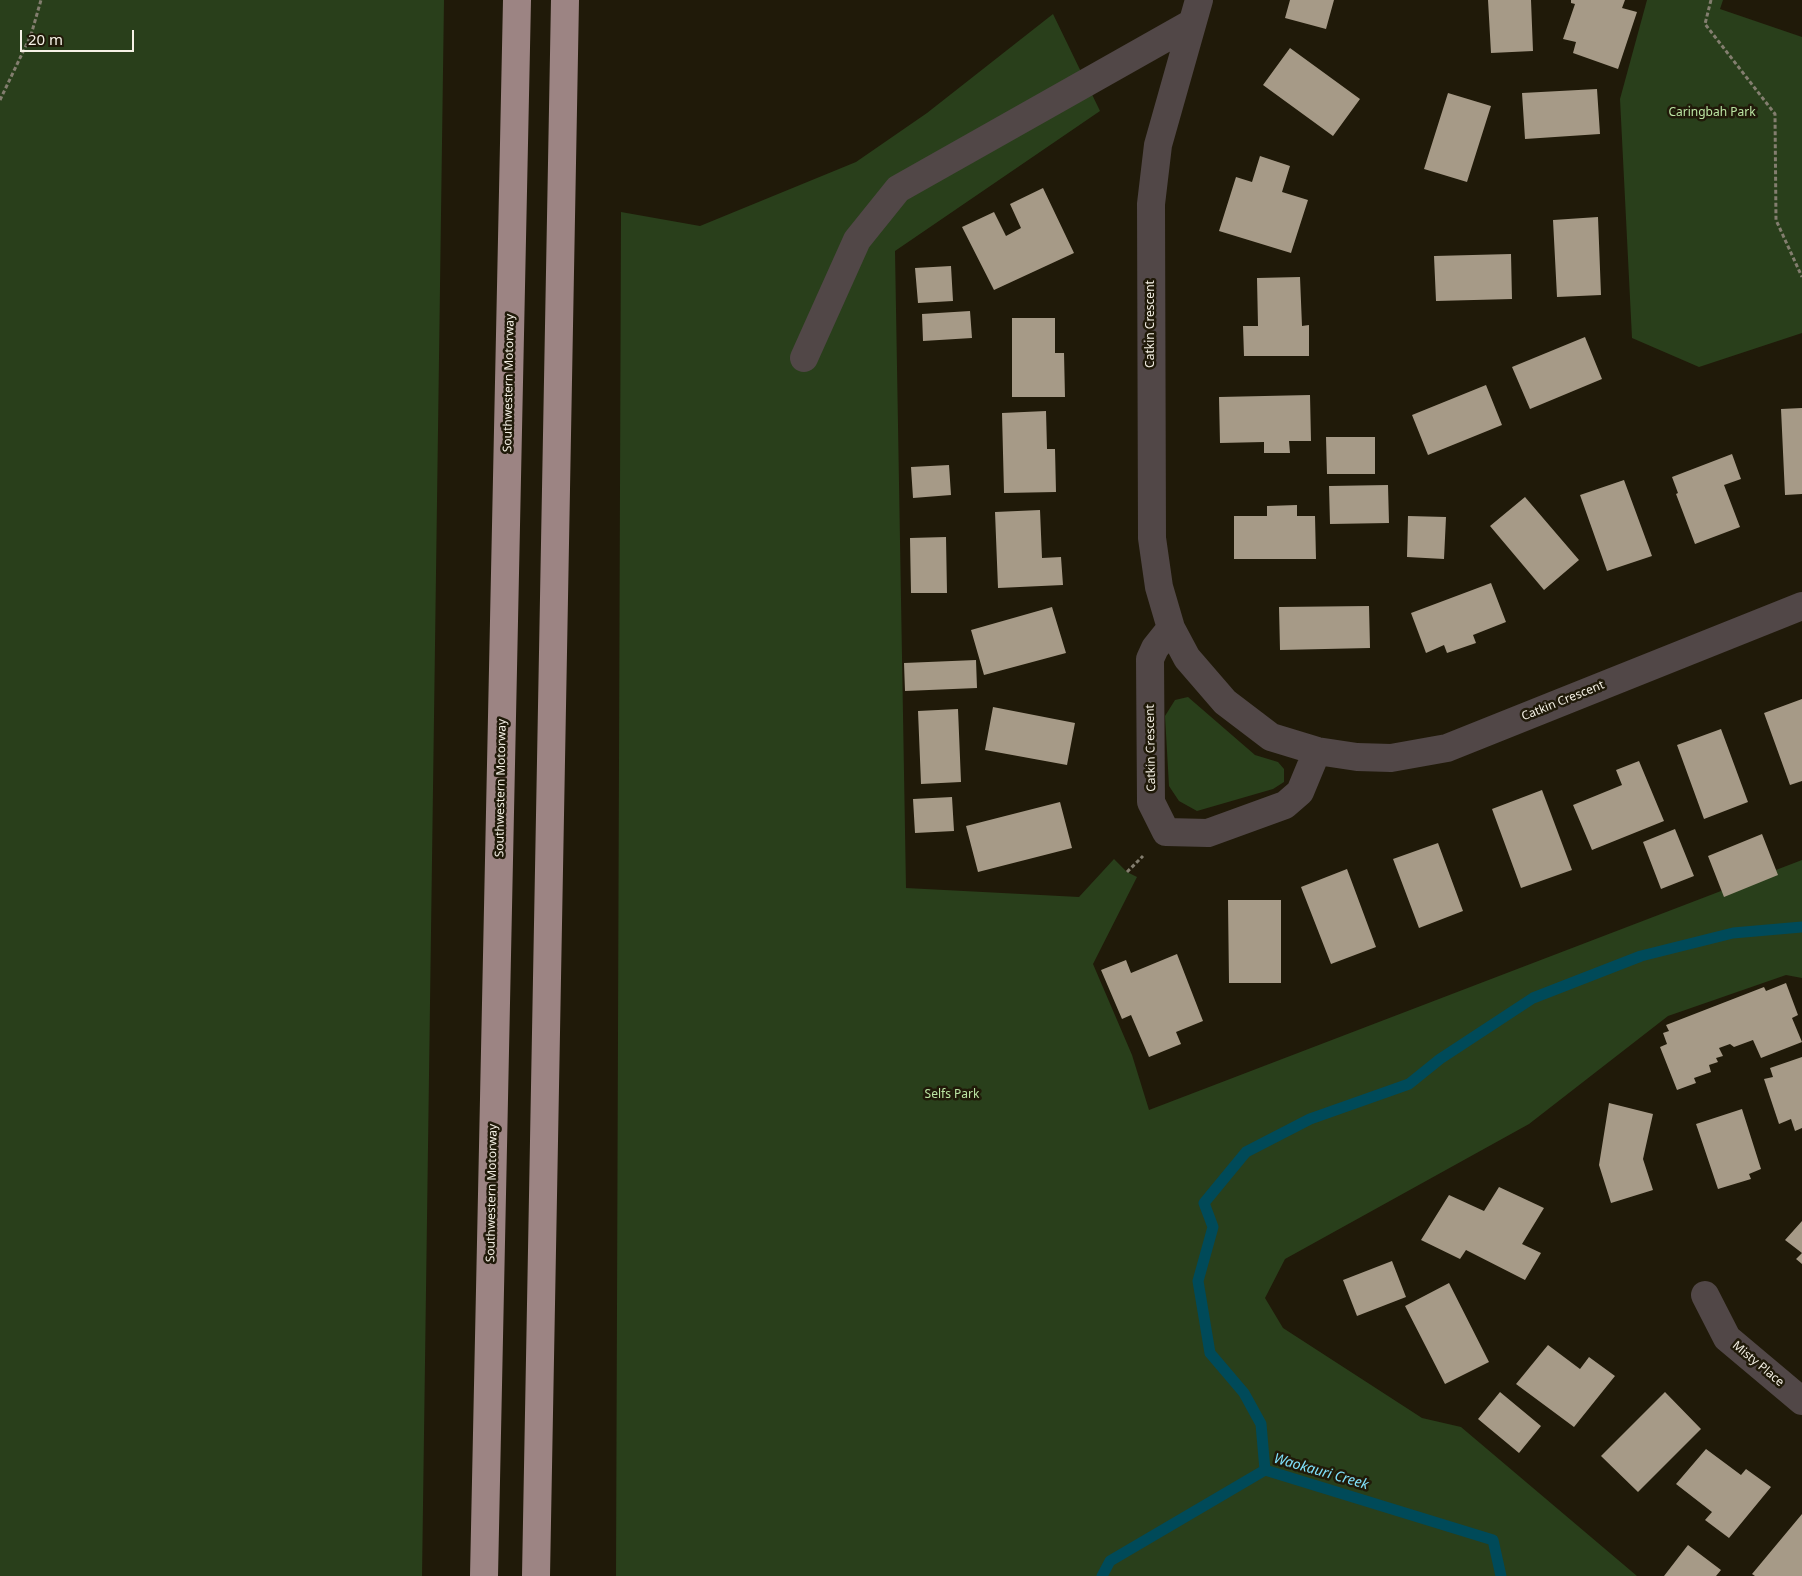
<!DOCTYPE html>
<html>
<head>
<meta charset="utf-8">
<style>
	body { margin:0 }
	#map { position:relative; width:1802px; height:1576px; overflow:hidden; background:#201a09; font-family:"Noto Sans",sans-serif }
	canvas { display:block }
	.scale { position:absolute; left:20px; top:30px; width:114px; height:22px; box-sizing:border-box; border:2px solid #f5f1e6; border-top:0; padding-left:6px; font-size:15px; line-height:18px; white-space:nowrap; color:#f5f1e6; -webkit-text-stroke:4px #201a09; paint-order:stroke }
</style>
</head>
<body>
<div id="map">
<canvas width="1802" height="1576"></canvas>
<div class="scale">20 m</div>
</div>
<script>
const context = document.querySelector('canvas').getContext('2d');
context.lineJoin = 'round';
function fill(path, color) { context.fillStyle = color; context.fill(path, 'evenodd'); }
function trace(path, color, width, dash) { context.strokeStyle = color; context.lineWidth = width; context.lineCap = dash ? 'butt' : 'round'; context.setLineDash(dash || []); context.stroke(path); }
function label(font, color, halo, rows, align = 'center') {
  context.font = font + ' "Noto Sans",sans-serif'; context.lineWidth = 5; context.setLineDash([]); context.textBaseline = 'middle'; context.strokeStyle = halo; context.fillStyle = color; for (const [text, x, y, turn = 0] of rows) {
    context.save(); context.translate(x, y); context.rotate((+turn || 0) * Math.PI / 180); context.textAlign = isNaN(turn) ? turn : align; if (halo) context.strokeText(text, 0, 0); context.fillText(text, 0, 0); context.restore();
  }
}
fill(new Path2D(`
	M0,0H444L422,1576H0Z
	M1647,0H1723L1720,9L1802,37V333L1699,367L1632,338L1620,99Z
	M1053,14L1100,111L895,251L906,888L1079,897L1114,859L1127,872L1137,877L1093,964L1132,1055L1149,1110L1802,860V978L1786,975L1668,1016L1529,1124L1285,1259L1265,1298L1283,1328L1422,1418L1461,1427L1637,1576H616L621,212L700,226L856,162L927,113Z
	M1188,697L1255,755L1278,762L1284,769V782L1273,789L1197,811L1179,801L1169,786L1165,716L1175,700Z`), '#293f1b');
trace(new Path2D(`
	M1265,1470L1261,1424L1244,1393L1210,1353L1198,1281L1213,1227L1204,1203L1246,1152L1310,1119L1409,1084L1440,1059L1533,998L1641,956L1733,933L1802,927
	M1102,1576L1110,1561L1265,1470L1493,1540L1501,1576`), '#004a59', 11);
fill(new Path2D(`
	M1290,0H1334L1326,29L1285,18Z
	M1488,0H1531L1533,51L1491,53Z
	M1571,0H1625L1622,8L1637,12L1618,69L1573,53L1576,42L1563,39L1575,4L1571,3Z
	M1290,48L1360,99L1333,136L1263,85Z
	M1597,89L1600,134L1525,139L1522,93Z
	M1448,93L1491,106L1467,182L1424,169Z
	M1260,156L1290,166L1282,192L1308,200L1291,253L1219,231L1236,177L1252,182Z
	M1043,188L1074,253L994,290L962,227L994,212L1006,236L1021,228L1010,204Z
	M1598,217L1601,295L1557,297L1553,220Z
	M1511,254L1512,299L1436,301L1434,256Z
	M951,266L953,301L918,303L915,268Z
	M1300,277L1302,326L1309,325V356H1244L1243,326H1258L1257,278Z
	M970,311L972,338L923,341L922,314Z
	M1012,318H1055V353H1064L1065,397H1012Z
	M1585,337L1602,379L1530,409L1512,367Z
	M1486,385L1502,425L1428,455L1412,415Z
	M1310,395L1311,441H1289L1290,453H1264V442L1220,443L1219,397Z
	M1802,408V494L1785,495L1781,409Z
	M1046,411L1047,449H1055L1056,492L1004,493L1002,413Z
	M1326,437H1375V474H1327Z
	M1732,454L1741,479L1724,485L1740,527L1695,544L1676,494L1678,493L1672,477Z
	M949,465L951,495L913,498L911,467Z
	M1624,480L1652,556L1607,571L1580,495Z
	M1388,485L1389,523L1330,524L1329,486Z
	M1525,497L1579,560L1544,590L1490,526Z
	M1297,505V516H1315L1316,559H1234V516H1267V506Z
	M1040,510L1042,558L1061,557L1063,585L998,588L995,512Z
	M1408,516L1446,517L1444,559L1407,557Z
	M946,537L947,593H911L910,538Z
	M1491,583L1506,622L1473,635L1476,643L1447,653L1444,645L1426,653L1411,613Z
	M1369,606L1370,648L1280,650L1279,607Z
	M1052,607L1066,653L984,675L971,630Z
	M976,660L977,688L905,691L904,663Z
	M1802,699V781L1790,785L1764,713Z
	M993,707L1075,723L1067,765L985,750Z
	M958,709L961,782L921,784L918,711Z
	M1721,729L1748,802L1704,819L1677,745Z
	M1639,761L1664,821L1592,850L1573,805L1622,785L1616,770Z
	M1542,790L1572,870L1521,888L1492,809Z
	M952,797L954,831L915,833L913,799Z
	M1060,802L1072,848L978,872L966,826Z
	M1675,829L1694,876L1661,889L1643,842Z
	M1762,834L1778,875L1724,897L1708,856Z
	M1438,843L1463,911L1419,928L1393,859Z
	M1347,869L1376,947L1331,964L1301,887Z
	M1228,900H1281V983H1229Z
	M1177,954L1203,1021L1176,1032L1181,1044L1149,1057L1131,1015L1122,1019L1101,970L1126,960L1131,973Z
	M1786,983L1798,1015L1792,1018L1802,1042L1761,1058L1753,1040L1734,1047L1730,1044L1719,1048L1723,1056L1716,1058L1718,1062L1709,1065L1711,1072L1694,1078L1696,1083L1677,1090L1660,1047L1667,1044L1663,1033L1669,1031L1666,1025L1764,987L1766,991Z
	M1802,1057V1128L1795,1131L1791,1119L1779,1124L1764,1079L1773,1077L1770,1068Z
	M1609,1103L1653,1114L1643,1159L1653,1190L1611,1203L1599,1165Z
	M1742,1109L1761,1169L1749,1174L1751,1179L1718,1189L1696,1124Z
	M1499,1187L1544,1208L1522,1244L1541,1253L1525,1280L1466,1250L1460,1259L1421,1240L1449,1195L1484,1211Z
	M1802,1221V1264L1796,1259L1802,1253L1785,1240Z
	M1392,1261L1406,1297L1357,1316L1343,1280Z
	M1449,1283L1489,1362L1445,1384L1405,1306Z
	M1548,1345L1580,1369L1589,1357L1615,1376L1574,1427L1516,1384Z
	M1500,1392L1541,1426L1519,1453L1478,1419Z
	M1665,1392L1701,1429L1638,1492L1601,1456Z
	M1706,1449L1741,1475L1746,1469L1771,1487L1729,1538L1705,1520L1712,1512L1676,1484Z
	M1802,1514V1576H1755L1752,1574Z
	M1688,1545L1721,1570L1716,1576H1664Z`), '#a69a87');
trace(new Path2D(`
	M1711,0L1705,24L1775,114L1776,220L1802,277
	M0,100L31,35L41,0
	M1127,872L1143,856`), '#837e6f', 3, [4, 2.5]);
trace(new Path2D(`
	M1199,0L1158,145L1151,204L1152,538L1159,587L1171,628L1187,658L1225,702L1271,737L1317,751L1357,757L1391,758L1447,748L1802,606
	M804,358L857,240L898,189L1192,23
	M1171,628L1155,648L1150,659L1151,802L1166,832L1208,833L1285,805L1300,792L1317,751
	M1705,1295L1727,1338L1802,1401`), '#514747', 28);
trace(new Path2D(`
	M484,1576L517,0
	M536,1576L565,0`), '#9c8483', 28);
label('12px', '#bbe5a3', '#201a09', [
	["Caringbah Park",1712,113],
	["Selfs Park",952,1095]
]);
label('12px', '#f5f1e6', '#201a09', [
	["Catkin Crescent",1151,324,-90],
	["Southwestern Motorway",509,383,-89],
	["Catkin Crescent",1563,701,-22],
	["Catkin Crescent",1151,748,-91],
	["Southwestern Motorway",501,788,-89],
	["Southwestern Motorway",492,1193,-89],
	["Misty Place",1758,1364,40]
]);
label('italic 14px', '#80e0fb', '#201a09', [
	["Waokauri Creek",1321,1472,16]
]);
</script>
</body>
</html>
